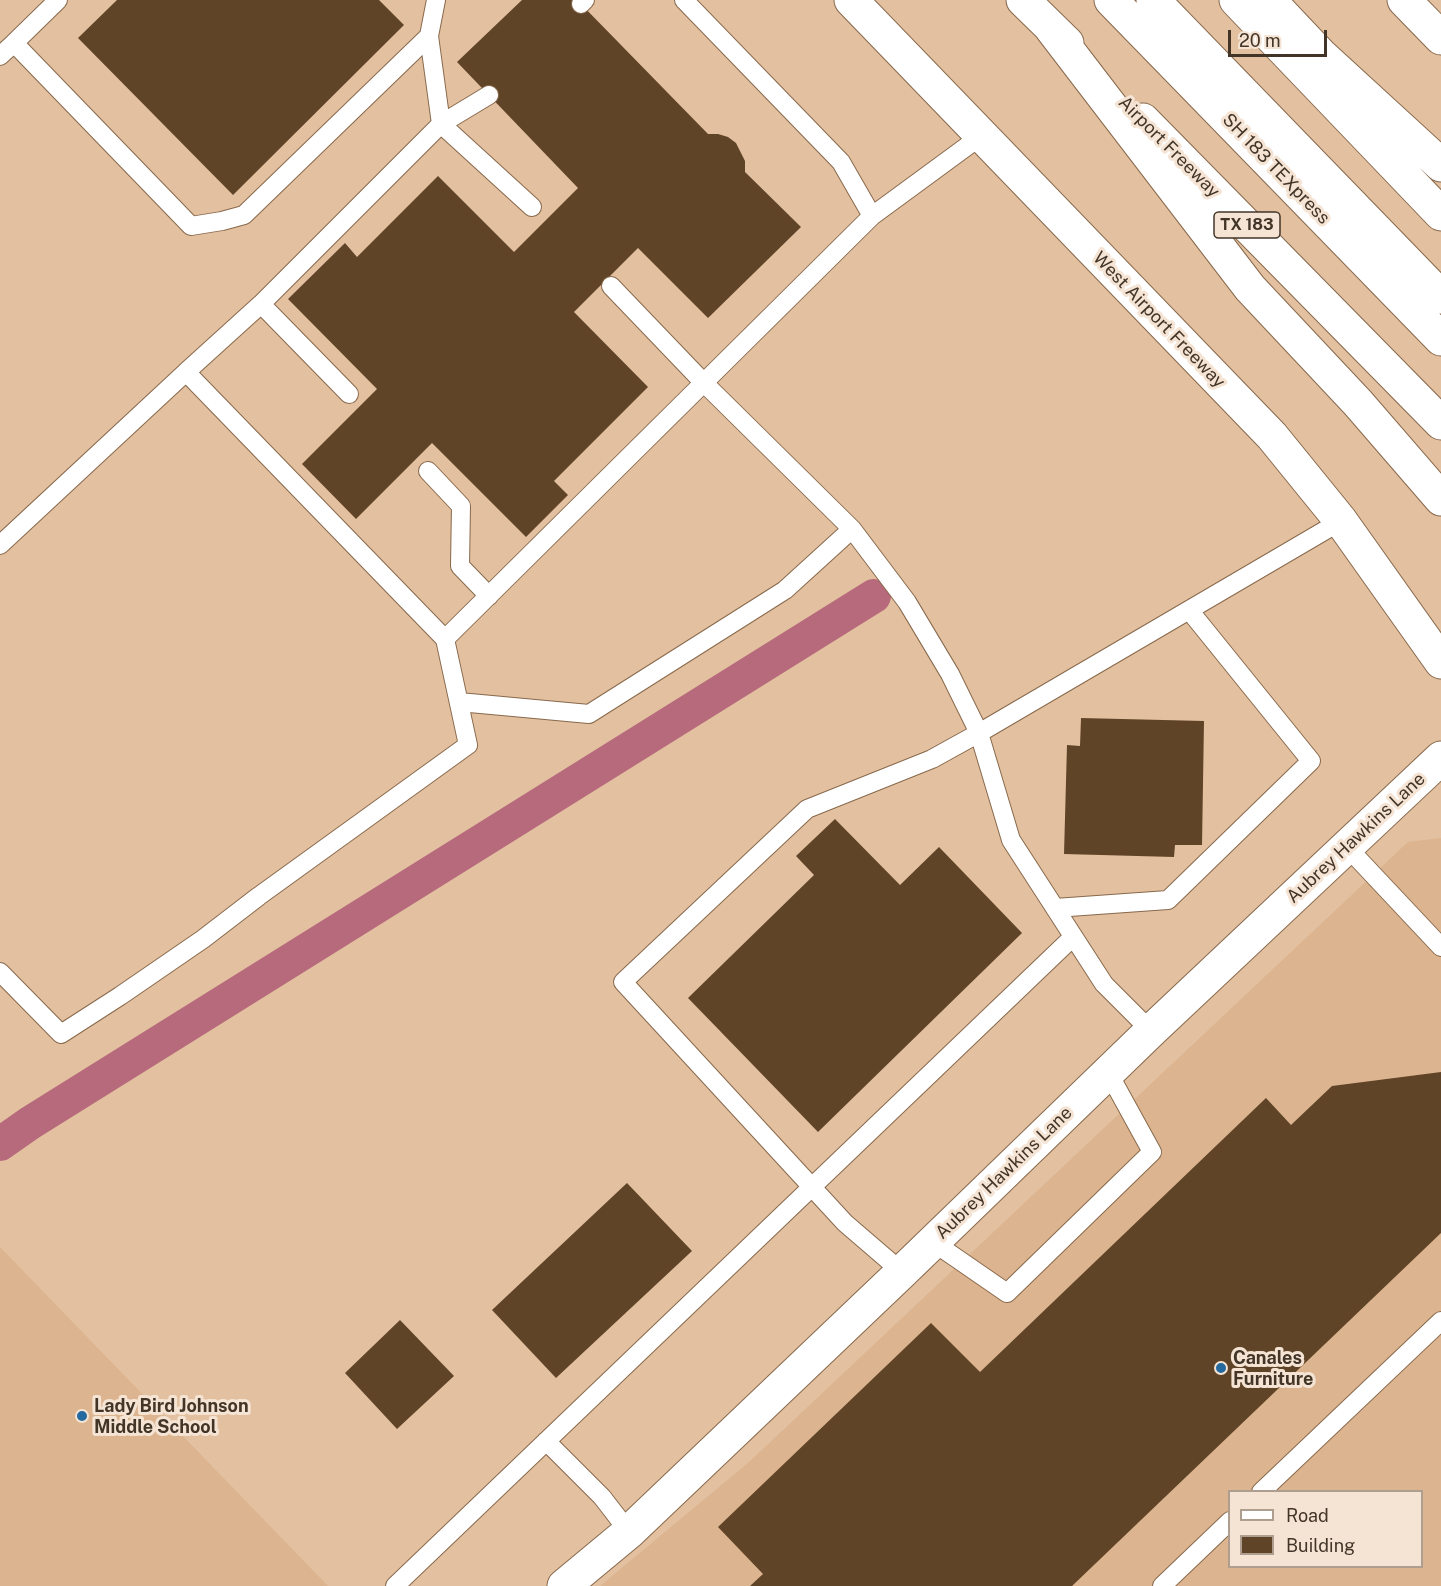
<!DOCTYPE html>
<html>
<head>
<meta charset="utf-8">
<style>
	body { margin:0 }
	#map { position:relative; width:1441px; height:1586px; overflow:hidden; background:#e2c0a0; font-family:"Public Sans",sans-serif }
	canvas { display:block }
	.legend { position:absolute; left:1228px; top:1490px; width:195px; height:78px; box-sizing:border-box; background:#f5e4d4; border:2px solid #ad9e8f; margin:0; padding:8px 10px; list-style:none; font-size:18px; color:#423528 }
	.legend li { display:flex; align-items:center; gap:12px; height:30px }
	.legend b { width:30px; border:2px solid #ad9e8f }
	.scale { position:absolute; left:1228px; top:30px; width:99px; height:27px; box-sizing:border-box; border:3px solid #423528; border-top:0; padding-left:8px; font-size:18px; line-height:21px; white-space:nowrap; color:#423528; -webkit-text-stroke:4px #f5e4d4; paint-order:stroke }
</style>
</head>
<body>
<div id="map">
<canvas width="1441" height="1586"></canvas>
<ul class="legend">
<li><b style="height:8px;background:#fff"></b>Road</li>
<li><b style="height:16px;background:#604427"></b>Building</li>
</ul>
<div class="scale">20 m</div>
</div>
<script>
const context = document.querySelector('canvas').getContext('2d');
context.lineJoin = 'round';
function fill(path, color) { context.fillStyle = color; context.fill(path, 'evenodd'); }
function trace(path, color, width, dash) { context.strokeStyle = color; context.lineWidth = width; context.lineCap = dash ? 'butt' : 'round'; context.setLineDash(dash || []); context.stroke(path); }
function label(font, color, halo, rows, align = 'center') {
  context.font = font + ' "Public Sans",sans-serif'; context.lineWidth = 6; context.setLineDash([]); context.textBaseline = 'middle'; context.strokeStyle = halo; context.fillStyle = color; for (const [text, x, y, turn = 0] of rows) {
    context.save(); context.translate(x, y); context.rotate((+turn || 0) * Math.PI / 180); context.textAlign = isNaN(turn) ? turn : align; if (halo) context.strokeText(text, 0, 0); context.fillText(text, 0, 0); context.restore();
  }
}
fill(new Path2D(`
	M1441,838V1586H600L748,1463L1408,842ZM1230,1492H1422V1566H1230Z
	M0,1247L328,1586H0Z`), '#dcb48f');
trace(new Path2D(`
	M0,1144L30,1123L874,596`), '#b66a7c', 34);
fill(new Path2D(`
	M117,0H379L404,25L233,195L78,38Z
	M522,0H577L708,134H718L728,137L736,143L745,161V172L801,227L708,318L638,248L574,312L648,387L554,481L568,495L526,537L432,443L356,519L302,464L377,389L288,299L345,243L357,257L438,176L514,252L578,188L457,62Z
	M1081,718L1204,721L1202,845H1175L1174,857L1064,854L1067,745L1080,746Z
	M835,819L900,885L939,847L1022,933L818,1132L688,998L814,875L796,856Z
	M1441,1072V1233L1072,1586H750L763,1574L718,1527L931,1323L980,1372L1266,1098L1291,1125L1332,1086Z
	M627,1183L692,1251L556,1378L492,1310Z
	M400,1320L454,1376L397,1429L345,1373Z`), '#604427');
const service = new Path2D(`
	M58,0L14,43L191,226L222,221L244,215L429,36L441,124L261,304L186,372L445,639L872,216L981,136
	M684,0L841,162L872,216
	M581,4L585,0
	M429,36L436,0
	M0,56L14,43
	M489,95L441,124L532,207
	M611,286L703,382L852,529L907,602L950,674L979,733L1341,521
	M261,304L349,394
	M428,471L461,506L460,566L489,596
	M0,545L186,372
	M459,702L589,714L785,590L852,529
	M1347,847L1441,947
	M1055,908L1168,900L1311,761L1189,610
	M0,972L61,1034L120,996L203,939L259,896L468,745L445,639
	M933,1242L1007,1293L1152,1152L1108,1072
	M902,1272L845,1223L623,982L807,809L932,759L979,733L1011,840L1104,984L1151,1031
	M546,1441L602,1497L629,1532
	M1261,1492L1441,1321
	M395,1586L1073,937
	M1162,1586L1230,1521`);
const minor = new Path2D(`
	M564,1586L629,1532L902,1272L1151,1031L1441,758`);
const secondary = new Path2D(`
	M851,0L1272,436L1341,521L1441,662
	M1404,0L1441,38`);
const motorway = new Path2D(`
	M1023,0L1067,43
	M1111,0L1441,339
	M1153,0L1441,297
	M1236,0L1441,214
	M1269,0L1322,56L1441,165
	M1051,28L1250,288L1358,403L1441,499
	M1143,120L1441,423`);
trace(service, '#88694c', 20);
trace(minor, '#88694c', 35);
trace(secondary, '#88694c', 35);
trace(motorway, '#88694c', 35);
trace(service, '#fff', 18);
trace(minor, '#fff', 33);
trace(secondary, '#fff', 33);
trace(motorway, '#fff', 33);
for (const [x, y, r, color] of [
	[1221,1368,6,"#246a9f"],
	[82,1416,6,"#246a9f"]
]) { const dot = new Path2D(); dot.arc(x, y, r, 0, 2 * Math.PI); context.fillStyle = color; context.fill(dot); trace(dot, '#f5e4d4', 2); }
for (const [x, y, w] of [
	[1247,225,66]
]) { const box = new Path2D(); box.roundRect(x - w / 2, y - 13, w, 26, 4.5); context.fillStyle = '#f5e4d4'; context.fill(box); trace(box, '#423528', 1.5); }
label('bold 16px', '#423528', null, [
	["TX 183",1247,225]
]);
label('18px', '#423528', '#f5e4d4', [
	["Airport Freeway",1169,147,45],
	["SH 183 TEXpress",1276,169,46],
	["West Airport Freeway",1159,320,46],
	["Aubrey Hawkins Lane",1356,838,-43],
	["Aubrey Hawkins Lane",1004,1173,-44]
]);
label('bold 18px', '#423528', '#f5e4d4', [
	["Canales",1233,1358],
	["Furniture",1233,1379],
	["Lady Bird Johnson",94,1406],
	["Middle School",94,1427]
], 'left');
</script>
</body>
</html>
